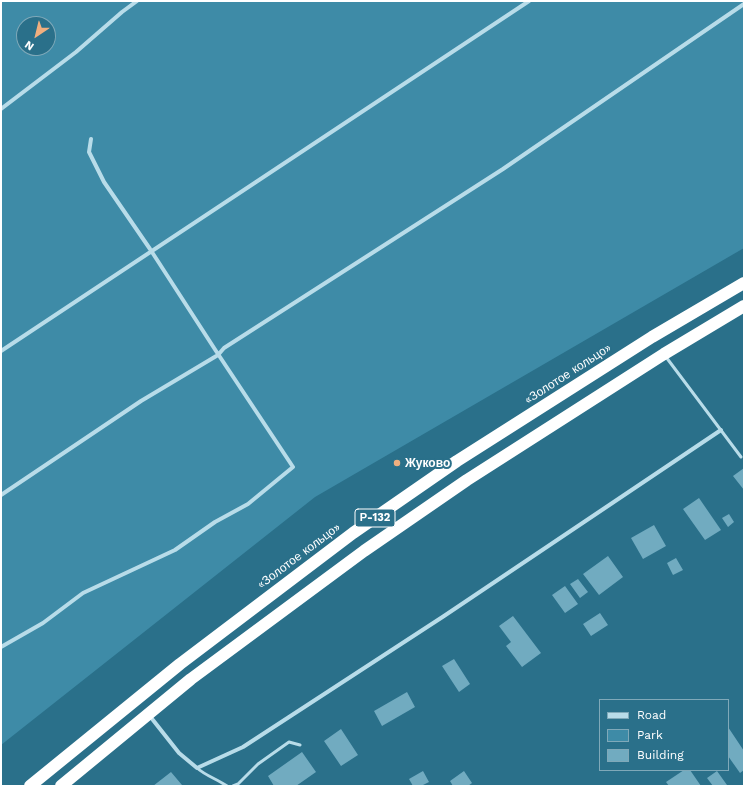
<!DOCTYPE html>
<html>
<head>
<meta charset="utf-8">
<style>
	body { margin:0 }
	#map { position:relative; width:745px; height:787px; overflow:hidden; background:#2a708a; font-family:"Work Sans",sans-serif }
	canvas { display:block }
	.frame { position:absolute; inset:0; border:2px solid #fff; pointer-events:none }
	.legend { position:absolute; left:599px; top:699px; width:130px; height:72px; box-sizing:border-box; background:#2a708a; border:1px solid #7fa9b9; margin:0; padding:5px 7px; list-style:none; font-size:12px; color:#fff }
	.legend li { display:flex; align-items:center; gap:8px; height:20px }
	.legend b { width:20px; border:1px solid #7fa9b9 }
	.north { position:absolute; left:16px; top:16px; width:40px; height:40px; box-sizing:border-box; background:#2a708a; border:1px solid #7fa9b9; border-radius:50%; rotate:215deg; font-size:11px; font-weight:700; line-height:16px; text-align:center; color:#fff }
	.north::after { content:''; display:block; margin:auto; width:14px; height:18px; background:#f0af7f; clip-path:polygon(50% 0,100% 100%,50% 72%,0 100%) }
</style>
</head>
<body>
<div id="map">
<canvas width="745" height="787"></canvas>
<div class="frame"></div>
<ul class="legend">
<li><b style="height:5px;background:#b8dce9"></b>Road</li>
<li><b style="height:11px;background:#3e8ba7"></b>Park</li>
<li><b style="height:11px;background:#71abc0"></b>Building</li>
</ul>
<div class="north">N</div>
</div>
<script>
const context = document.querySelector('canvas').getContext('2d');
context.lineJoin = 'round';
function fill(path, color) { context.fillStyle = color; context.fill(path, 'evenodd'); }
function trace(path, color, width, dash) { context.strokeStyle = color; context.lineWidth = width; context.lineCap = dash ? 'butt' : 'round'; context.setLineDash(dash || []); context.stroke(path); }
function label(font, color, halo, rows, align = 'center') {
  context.font = font + ' "Work Sans",sans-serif'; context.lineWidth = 4; context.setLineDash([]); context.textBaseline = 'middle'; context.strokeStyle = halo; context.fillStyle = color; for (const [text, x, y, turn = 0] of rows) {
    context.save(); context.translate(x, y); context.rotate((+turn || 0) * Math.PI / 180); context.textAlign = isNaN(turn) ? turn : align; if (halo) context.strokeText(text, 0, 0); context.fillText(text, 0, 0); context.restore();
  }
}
fill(new Path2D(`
	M1,1H744V248L315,497L1,745ZM24,24H48V48H24Z`), '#3e8ba7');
fill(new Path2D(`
	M744,468V490L733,476Z
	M699,498L721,530L705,540L683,509Z
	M729,514L734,522L728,527L722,518Z
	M654,525L666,546L643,559L631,538Z
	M608,556L623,577L599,595L583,574Z
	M676,558L683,570L673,575L667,563Z
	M578,579L588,592L580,598L570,584Z
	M565,586L578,604L565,613L552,595Z
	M600,613L608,625L591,636L583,624Z
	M513,616L541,653L522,667L506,646L511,642L499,626Z
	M454,659L470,684L459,692L442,666Z
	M407,692L415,707L382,726L374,711Z
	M728,727L744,751V770L740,773L728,756Z
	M341,729L358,755L341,766L324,741Z
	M302,752L316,772L296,786H274L268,776Z
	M684,770H690L701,786H669L666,782Z
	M423,771L429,782L421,786H413L409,779Z
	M464,771L472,783L468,786H453L450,781Z
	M717,771L727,785L725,786H713L707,778Z
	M171,772L182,785L153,786Z`), '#71abc0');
trace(new Path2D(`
	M666,357L741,457
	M197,768C206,776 217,779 227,786
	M233,786L238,784L258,764L289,742L300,745`), '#b8dce9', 3);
trace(new Path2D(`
	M1,109L76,52L122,12L137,1
	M1,351L529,1
	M1,495L141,401L218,355L224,348L503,169L744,4
	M1,647L43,623L83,593L175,550L215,522L248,504L293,467L216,351L150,249L104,182L89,152L91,139
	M149,715L179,753L197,768L243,747L444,616L721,430`), '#b8dce9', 4);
trace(new Path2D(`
	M30,786L180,664L353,533L457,461L652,337L744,283
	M61,786L191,679L364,551L467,480L664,354L744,306`), '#fff', 12);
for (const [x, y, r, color] of [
	[397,463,4,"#f0af7f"]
]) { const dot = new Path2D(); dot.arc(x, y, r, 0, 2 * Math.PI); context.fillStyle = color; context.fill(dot); trace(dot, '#2a708a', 1.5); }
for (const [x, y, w] of [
	[375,518,40]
]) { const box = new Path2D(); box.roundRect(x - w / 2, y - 9, w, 18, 3); context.fillStyle = '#2a708a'; context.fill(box); trace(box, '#fff', 1); }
label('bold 11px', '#fff', null, [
	["Р-132",375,518]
]);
label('12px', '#fff', '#2a708a', [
	["«Золотое кольцо»",568,374,-33],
	["«Золотое кольцо»",299,556,-37]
]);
label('bold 12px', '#fff', '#2a708a', [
	["Жуково",405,463]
], 'left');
</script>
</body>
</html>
